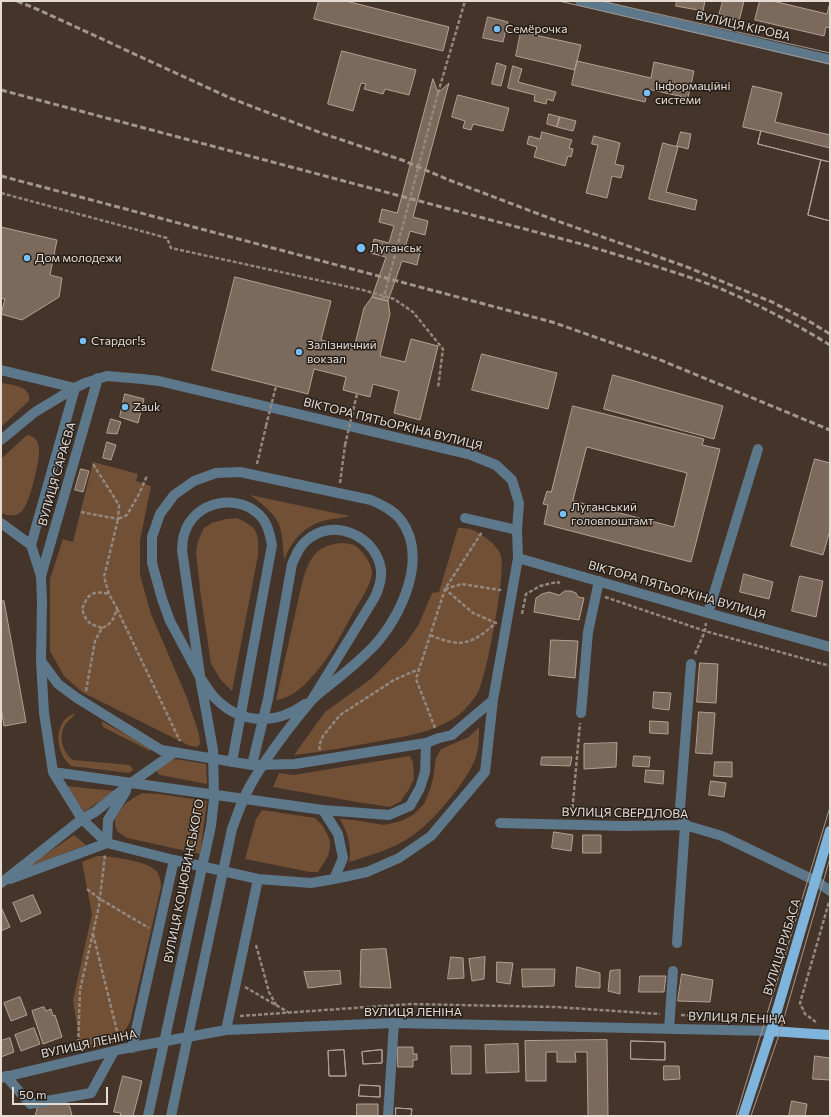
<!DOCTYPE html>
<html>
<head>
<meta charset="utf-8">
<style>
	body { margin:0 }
	#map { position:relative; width:831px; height:1117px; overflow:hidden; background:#443429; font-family:Commissioner,sans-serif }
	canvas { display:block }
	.frame { position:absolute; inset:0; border:2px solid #e6dcd4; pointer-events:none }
	.scale { position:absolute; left:12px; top:1087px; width:96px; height:18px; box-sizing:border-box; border:2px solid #e6dcd4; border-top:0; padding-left:5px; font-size:12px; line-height:14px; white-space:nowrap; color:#e6dcd4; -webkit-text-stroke:3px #251e18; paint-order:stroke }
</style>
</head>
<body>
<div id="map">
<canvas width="831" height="1117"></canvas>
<div class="frame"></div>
<div class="scale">50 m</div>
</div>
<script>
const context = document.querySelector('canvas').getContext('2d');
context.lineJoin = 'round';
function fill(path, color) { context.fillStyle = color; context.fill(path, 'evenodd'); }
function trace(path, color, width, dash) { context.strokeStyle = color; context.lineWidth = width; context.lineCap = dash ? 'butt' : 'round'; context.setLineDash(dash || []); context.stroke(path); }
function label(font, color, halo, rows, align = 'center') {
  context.font = font + ' Commissioner,sans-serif'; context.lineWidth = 3; context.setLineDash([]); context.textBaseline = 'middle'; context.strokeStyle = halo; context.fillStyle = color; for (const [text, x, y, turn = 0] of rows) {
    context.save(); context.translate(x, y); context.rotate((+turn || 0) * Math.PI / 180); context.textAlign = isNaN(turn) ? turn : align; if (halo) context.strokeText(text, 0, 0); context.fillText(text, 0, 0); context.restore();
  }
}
fill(new Path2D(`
	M1,383C12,385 32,386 29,401L1,427Z
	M27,435C35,436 39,442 39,450C40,460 29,507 21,512C15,517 8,516 1,513V459Z
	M93,462L138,474L136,481L151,486L140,540V575L151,614L187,698L199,734L200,744L197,747L190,746L82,692L64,676L50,651V579L63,539L73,542Z
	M250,495L349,516C341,519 334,518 327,520C305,525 292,540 284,560C283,549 283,537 280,527C276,514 261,503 250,495Z
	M237,518C258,528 259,532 258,555L232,691L221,680L211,664L201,597L196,552L198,541L204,528L212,523L226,519Z
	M458,528C462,528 466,528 470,529C480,532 499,546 501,556C506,572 487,674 479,690C477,696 465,710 460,714C437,732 403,737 375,742C348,747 321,752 294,755L325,712L372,678L406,643L419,624L432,593L439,592Z
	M342,543C346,543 351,544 354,545C362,550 372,563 372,573C370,587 361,599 354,611C341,635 328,661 309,680C300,690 289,698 276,700L302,583C309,559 315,545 342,543Z
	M75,713C73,718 67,721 65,725C58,737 63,753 73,760L130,765L133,770L129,773L71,766C55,753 52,721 75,713Z
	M101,721L151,748L150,751L103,727Z
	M479,727C479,739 479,754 472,766C462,786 432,823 413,835C394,849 371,855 349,862C352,845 348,834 340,819L354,820L384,825L401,821L413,815L424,804L429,792L433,779L436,758L441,749L469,737Z
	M410,756L413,762L414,779L409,789L401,801L390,807L357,802L273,787L279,773L293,775Z
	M175,759L206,764L207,784L160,775L157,772V769L169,761Z
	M66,786L115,791L84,812Z
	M143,793L159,794L207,801L200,854L127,838L117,831C116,829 115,825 115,822C116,808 132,798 143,793Z
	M262,810L315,818L323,826L330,840V848L328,856L318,872H310L245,859L256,819Z
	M74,835L86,845L24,869Z
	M97,856H105C117,858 149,861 157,872C160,876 161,882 161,887L130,1022L123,1034L115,1042L81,1051L73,1000L92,914L82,862Z`), '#715036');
const building = new Path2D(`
	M319,1H346L449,27L443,51L314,19Z
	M677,1H705L703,11L676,6Z
	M723,1H744L739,21L719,16Z
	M760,1H773L827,14L830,2V28L826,27L824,36L755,20Z
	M488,17L508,22L503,42L483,38Z
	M521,32L581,45L575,70L516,56Z
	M342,51L416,70L409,95L385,89L383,94L364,89L366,84L361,83L353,111L328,104Z
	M577,61L651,78L654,62L694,71L688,98L648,89L645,102L572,85Z
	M497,63L506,66L501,86L492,84Z
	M513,66L522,69L518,82L556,92L553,101L547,99L546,104L534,101L535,95L508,88Z
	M433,79L438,93L449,83L413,217L428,221L425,235L410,231L405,248L420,252L417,265L402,261L388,301L372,297L386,257L370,253L374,239L389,243L394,226L379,222L382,209L397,213Z
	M753,86L782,93L775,122L830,135V221L808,215L821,160L758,144L761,131L743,127Z
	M458,95L509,108L503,131L473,124L471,130L463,128L465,121L452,117Z
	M549,114L560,117L557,127L547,124Z
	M560,117L576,121L573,131L557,127Z
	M761,131L830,148V162L758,144Z
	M542,132L572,140L569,148L573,149L571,157L568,156L565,166L534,157L537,147L527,144L529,136L540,139Z
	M681,132L691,134L688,149L677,146Z
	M594,136L620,143L615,164L624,166L621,178L612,176L607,198L586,193L598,145L592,144Z
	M663,143L678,147L666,192L697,200L695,210L649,199Z
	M821,160L830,162V221L808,215Z
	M1,227L57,240L50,275L62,278L59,297L22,320L1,314L5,299L1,298Z
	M235,277L331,301L321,340L354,348L364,308L372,297L388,301L390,314L380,356L405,362L411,339L438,346L420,420L394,413L399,391L373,384L370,397L343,390L346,377L314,369L308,394L212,370Z
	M482,354L557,373L548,409L472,390Z
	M613,375L723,406L714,439L604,409Z
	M125,394L144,399L138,423L120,417Z
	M573,406L704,439L702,445L720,449L691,562L544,524L548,505L543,504L547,491L551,492ZM587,447L687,473L674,527L573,501Z
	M111,419L121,422L117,434L107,433Z
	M107,442L116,445L111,460L103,458Z
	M815,459L830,463V530L823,555L791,546Z
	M81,469L89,471L83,492L75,490Z
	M744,574L773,582L769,599L740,592Z
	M800,576L823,581L816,617L792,611Z
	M565,591H571L576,593L578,597L584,598L579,620L534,612L536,598L542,594L549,592L559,595Z
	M4,601L26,722L4,726L1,708V602Z
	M551,640L578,641L575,678L549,675Z
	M700,663L718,664L716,703L697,702Z
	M654,692L671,693L669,710L653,708Z
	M699,712L715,713L712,754L696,753Z
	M650,721L668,722V734L650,733Z
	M617,743L616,767L584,769V744Z
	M634,756L650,757L649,767L633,766Z
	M542,757H572L570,766L541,765Z
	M715,762H732V777L714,776Z
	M646,770L664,771L663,784L645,782Z
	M711,781L726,783L724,797L709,795Z
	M554,832L573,835L571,851L552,848Z
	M583,835H601V853H583Z
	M33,895L41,913L21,922L13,903Z
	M1,907L10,927L1,931Z
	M386,949L391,988L360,987L361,950Z
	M451,957L463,958L464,978L448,979Z
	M485,957L484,979L472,981L469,959Z
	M497,962L513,963L510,984L497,982Z
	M577,967L600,973V988L576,987Z
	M522,969H555L554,986L523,987Z
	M620,970V994L608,991L610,971Z
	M340,971L341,984L308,988L304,972Z
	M682,974L713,980L710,1002L678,1001Z
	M640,976H666L664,992H639Z
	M20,997L27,1015L11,1021L4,1003Z
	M44,1007L46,1011L51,1009L53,1016L55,1015L62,1037L43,1044L32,1011Z
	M34,1028L40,1044L21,1051L15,1035Z
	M10,1038L14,1052L1,1057V1041Z
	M607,1040L608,1116H588L587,1052H575L576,1062H557V1052H546V1081H526L525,1041Z
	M631,1041L665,1042V1060L631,1059Z
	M631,1041L665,1042V1060L631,1059Z
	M518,1044L519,1072L486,1073L485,1045Z
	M451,1046H471V1074H452Z
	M398,1047H413V1054H417V1060H413V1067H398Z
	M344,1050L346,1076H329L328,1051Z
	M344,1050L346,1076H329L328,1051Z
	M382,1050V1063L363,1064L362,1052Z
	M382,1050V1063L363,1064L362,1052Z
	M815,1056L830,1058V1080L813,1079Z
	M664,1066H679L680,1079L664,1080Z
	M123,1076L142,1081L133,1116H120L121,1113L114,1112Z
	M360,1085L380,1086V1097L359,1096Z
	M360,1085L380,1086V1097L359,1096Z
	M792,1101L807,1104L805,1116H789Z
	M66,1102L70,1107L72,1116H35L38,1105Z
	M357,1104H378V1116H357Z
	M396,1108L412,1109L411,1116H396Z
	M396,1108L412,1109L411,1116H396Z`);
fill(building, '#7b695c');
trace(building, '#b4a194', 1);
trace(new Path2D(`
	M438,93L465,1
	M1,193L167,238L171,248L363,290L394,299L413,312L443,349L438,388
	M257,464L266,426
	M340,483L345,445
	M81,512L118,519L119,505L93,464
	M445,589L462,584L500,590V591
	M605,597L705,631L830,666
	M117,609L180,741
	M522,614L526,594L540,586L557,582L560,583
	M102,628C89,624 86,622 82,609C88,594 92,590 109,594
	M430,635C462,648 470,645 496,623L473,613L445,589
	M695,654L705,631L706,623
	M86,691L95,641L102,628C112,624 114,618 117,608L109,594L104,577L118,519L127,515L139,494L147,476
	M435,728L416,679L445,589L482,532
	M320,750L319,746L323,736L340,715L394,680L419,669
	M572,814L580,723
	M87,889L100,899L149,928
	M93,934L119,1039
	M256,945L269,992L276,1005
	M245,987L288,1012
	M681,1015L716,1017
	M240,1016L411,1004L556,1007L660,1014
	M743,1019L755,1014
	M816,1022L805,1014L800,1003L829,902
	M78,1049L80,990L99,906L105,855`), '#94877d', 2.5, [4, 2]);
trace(new Path2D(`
	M580,1L830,60
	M1,370L75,388L31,545
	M1,440L35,412L75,388L85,383L107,376L142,379L159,381L471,455L496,465L512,480L519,503L517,530L518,558L493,700L485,772L431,836L399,858L367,872L334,879L311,883L258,879L174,860L107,843L82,819L53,772L44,713L41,661L42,601L41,576L31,545L1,523
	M465,518L517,530
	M518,558L708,613L830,647
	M41,576L98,378
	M708,613L758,449
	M41,661L58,684L77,698L161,750L252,765L295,764L426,743L439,738L452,735L493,700
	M200,675L182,550C183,545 182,539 184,535C193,500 241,491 263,519C269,527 270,536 272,545L232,762
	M581,713L588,632L599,581
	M252,765L268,699L292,564C296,555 299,547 306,541C332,516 377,536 381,570C382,580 379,588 375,597L313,698
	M53,772L323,810L389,815L410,806L420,788L425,772L426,743
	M323,810L338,834L343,858L334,879
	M500,823L624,826L685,825L722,836L816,881L830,891
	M10,879L107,843L108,820L126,791
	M1,883L82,819L95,812L131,783L175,752
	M677,943L685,825L680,808L691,664
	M669,1029L673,971
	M226,1030L258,879
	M132,1048L174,860
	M6,1076L30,1104L91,1093L114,1051
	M1,1078L122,1049L226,1030L394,1023L771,1031
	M388,1116L394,1023`), '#5d778b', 10);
trace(new Path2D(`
	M771,1031L830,1035
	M743,1116L771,1031L830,831`), '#7fb4dd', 10);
trace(new Path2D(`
	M559,1L830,64
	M601,1L830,53
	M736,1116L830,807
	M751,1116L780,1032L830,858`), '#a3968d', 1);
trace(new Path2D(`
	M17,1L39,10L230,98L324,134L402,160L449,180L552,219L687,267L772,302L807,320L830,334
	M1,90L585,245C630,259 675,271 719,288C757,304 794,323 830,345
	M1,176L552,322L658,359L830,430`), '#a3968d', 3, [6, 3]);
trace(new Path2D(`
	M383,300L438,93
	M266,426L276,386
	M345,445L357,394`), '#94877d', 2.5, [4, 2]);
trace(new Path2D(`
	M202,680C206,686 210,693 215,698C241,725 276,725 305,704
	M148,1116L211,826L214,799L213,750L200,677L170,621L162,599L152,563V537L160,514L174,495L194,481L216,473L240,472L371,500C382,505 393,510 401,520C429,558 401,617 373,647C360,660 346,672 332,683C325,689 317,694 311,701C291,725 270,752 254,779C244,795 238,812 232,829L171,1116`), '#5d778b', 10);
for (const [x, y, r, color] of [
	[497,29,4,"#76c0f7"],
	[647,93,4,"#76c0f7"],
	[361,248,5,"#76c0f7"],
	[27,258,4,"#76c0f7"],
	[83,341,4,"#76c0f7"],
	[299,352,4,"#76c0f7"],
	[125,407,4,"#76c0f7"],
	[563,514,4,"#76c0f7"]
]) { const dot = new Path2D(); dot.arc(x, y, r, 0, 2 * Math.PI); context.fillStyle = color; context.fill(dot); trace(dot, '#251e18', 1.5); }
label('12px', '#e6dcd4', '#251e18', [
	["ВУЛИЦЯ КІРОВА",743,26,13],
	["ВІКТОРА ПЯТЬОРКІНА ВУЛИЦЯ",393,424,14],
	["ВУЛИЦЯ САРАЄВА",57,474,-74],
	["ВІКТОРА ПЯТЬОРКІНА ВУЛИЦЯ",677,590,16],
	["ВУЛИЦЯ СВЕРДЛОВА",625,813,1],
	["ВУЛИЦЯ КОЦЮБИНСЬКОГО",184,881,-79],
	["ВУЛИЦЯ РИБАСА",782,947,-73],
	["ВУЛИЦЯ ЛЕНІНА",413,1012],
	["ВУЛИЦЯ ЛЕНІНА",737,1018,2],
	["ВУЛИЦЯ ЛЕНІНА",89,1044,-12]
]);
label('12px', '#e6dcd4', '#251e18', [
	["Семёрочка",505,29],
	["Інформаційні",655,86],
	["системи",655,100],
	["Луганськ",370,248],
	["Дом молодежи",35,258],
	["Стардог!s",91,341],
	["Залізничний",307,345],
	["вокзал",307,359],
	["Zauk",133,407],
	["Луганський",571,507],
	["головпоштамт",571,521]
], 'left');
</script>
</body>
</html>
